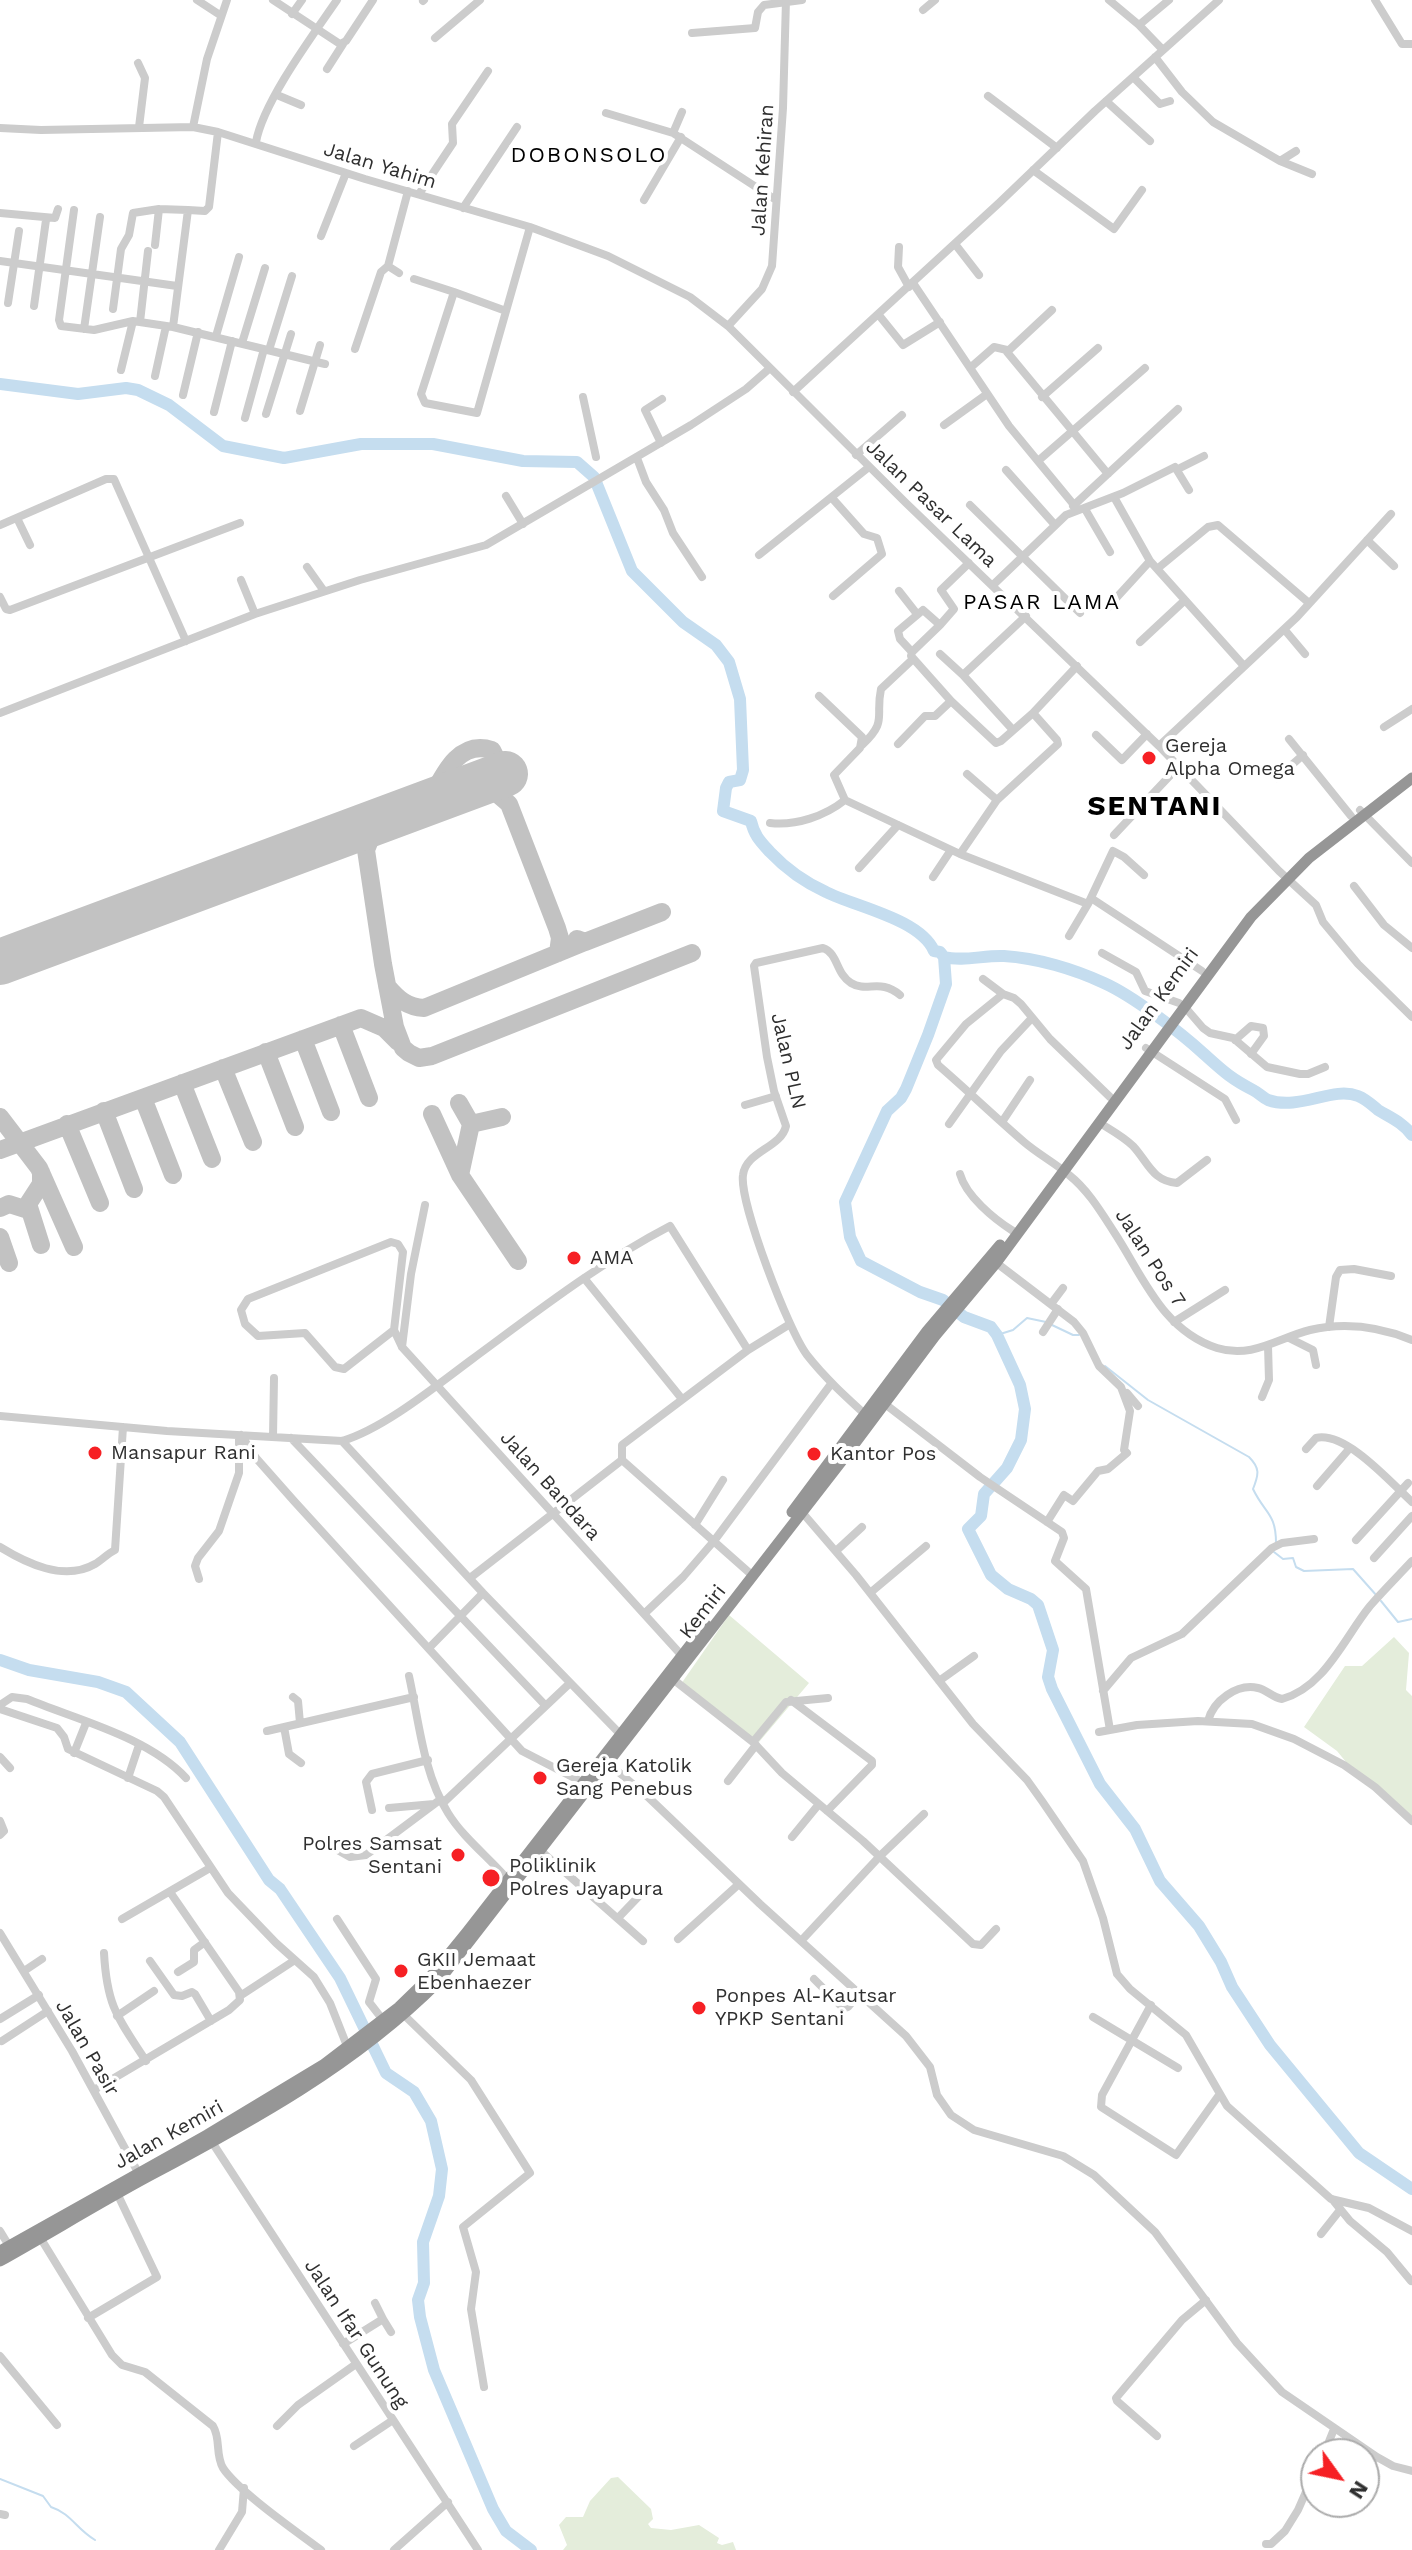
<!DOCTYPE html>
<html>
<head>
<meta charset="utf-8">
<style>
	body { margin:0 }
	#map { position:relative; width:1412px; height:2550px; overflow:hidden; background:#fff; font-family:"Work Sans",sans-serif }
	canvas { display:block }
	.north { position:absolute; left:1300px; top:2438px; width:80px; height:80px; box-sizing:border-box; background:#fff; border:2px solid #acacac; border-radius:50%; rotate:123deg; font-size:22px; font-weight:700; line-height:32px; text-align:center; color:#2f2f2f }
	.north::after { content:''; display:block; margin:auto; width:28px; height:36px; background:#f62024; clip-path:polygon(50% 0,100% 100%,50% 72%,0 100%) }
</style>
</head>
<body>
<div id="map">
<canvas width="1412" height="2550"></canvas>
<div class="north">N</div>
</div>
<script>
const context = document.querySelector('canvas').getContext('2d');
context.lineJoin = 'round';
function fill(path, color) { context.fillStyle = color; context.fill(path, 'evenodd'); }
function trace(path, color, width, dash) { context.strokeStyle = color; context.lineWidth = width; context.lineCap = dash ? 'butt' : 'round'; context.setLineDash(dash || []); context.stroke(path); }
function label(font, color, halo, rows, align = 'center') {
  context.font = font + ' "Work Sans",sans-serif'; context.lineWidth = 8; context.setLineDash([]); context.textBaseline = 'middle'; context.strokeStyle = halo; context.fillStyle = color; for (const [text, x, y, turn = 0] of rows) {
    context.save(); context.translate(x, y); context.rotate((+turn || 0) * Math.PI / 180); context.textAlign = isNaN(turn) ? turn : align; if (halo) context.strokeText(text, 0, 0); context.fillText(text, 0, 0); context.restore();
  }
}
fill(new Path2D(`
	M729,1615L809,1683L759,1742L681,1684Z
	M1394,1637L1409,1653L1406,1690L1412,1696V1817L1346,1762L1337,1751L1304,1727L1345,1666H1362Z
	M618,2477L651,2509L653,2519L648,2524L651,2528L671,2530L699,2525L719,2538L717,2543L722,2545L733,2542L736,2550H563L567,2545L559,2525L566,2517H583L590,2501L611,2478Z`), '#e4eddb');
trace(new Path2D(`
	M1052,1325L1073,1335H1079
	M997,1335L1013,1330L1027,1318L1046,1322
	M1105,1366L1148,1400L1249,1457C1260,1468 1259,1474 1253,1489C1265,1514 1276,1513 1276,1543
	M1274,1552L1283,1559L1293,1558L1296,1567L1304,1571L1353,1569L1377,1596
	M1381,1601L1398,1622L1412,1619
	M0,2479L43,2496L51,2507C72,2514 75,2528 95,2540`), '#c5ddef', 2);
trace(new Path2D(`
	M0,384L78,394L126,388L138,390L169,405L223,446L284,458L361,444H433L523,461L577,462L594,477L632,571L683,622L716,645L729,662L740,699L743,770L740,780L729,782L726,788L723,811L751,821C754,835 760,841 770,852C787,870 804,882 826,892C856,907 920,919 934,951L940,952L944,957L946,984L928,1035L906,1089L901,1098L887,1111L845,1202L850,1237L861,1261L920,1292L943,1300L964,1317L991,1327L997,1335L1020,1385L1025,1409L1021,1440L1007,1468L984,1494L981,1516L968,1529L991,1575L1008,1589L1031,1599L1038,1605L1053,1650L1048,1677L1052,1689L1100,1784L1135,1829L1160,1881L1199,1926L1221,1962L1232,1987L1270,2045L1359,2153L1412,2189
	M944,957C963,962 984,955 1004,956C1037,958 1074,969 1104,983C1133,996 1180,1032 1204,1054C1223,1071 1230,1078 1253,1090C1259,1093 1262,1097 1268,1100C1300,1111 1332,1086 1358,1096C1366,1099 1372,1105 1378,1110C1391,1118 1402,1122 1412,1135
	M0,1660L29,1670L98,1682L126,1692L180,1742L269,1880L280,1889L340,1978L386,2073L414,2092L431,2121L442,2169L439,2196L423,2242L424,2283L418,2300L420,2317L434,2370L493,2509L506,2531L531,2550`), '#c5ddef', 12);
trace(new Path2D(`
	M470,787L495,792L509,804L557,928L560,938L558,953
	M429,802C442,778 457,739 492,750L504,774
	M388,817L374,830L366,850L383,964L395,1027L403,1048L409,1053L419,1058L432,1056L692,953
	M342,835L358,839L366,850
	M577,939L585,942L662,912
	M387,986C398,999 407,1007 424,1008L585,942
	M341,1025L369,1098
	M303,1039L331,1112
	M266,1052L295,1127
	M223,1068L253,1142
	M182,1083L212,1159
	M143,1098L173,1175
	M459,1103L471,1124L502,1117
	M104,1111L134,1189
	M432,1114L460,1175L518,1261
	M0,1117L39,1168L74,1247
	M67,1124L100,1203
	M0,1150L361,1018L384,1028L398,1042
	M41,1172V1184L28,1204L41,1245
	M460,1175L471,1124
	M0,1208L9,1204L28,1210
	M0,1237L9,1263`), '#c2c2c2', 18);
trace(new Path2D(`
	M0,962L505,774`), '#c2c2c2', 46);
trace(new Path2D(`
	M197,0L220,15
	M273,0L340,44L346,41L373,0
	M1109,0L1139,25L1163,50
	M1375,0L1402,44H1412
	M423,1L424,0
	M923,10L935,0
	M292,14L302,0
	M1139,25L1169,0
	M692,33L755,28L758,12L764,5L802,0
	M435,38L480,0
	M1155,57L1182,92L1213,122L1280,161L1312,174
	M138,63L145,78L139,127
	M327,69L343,44
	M1133,77L1160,104L1170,101
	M277,95L301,105
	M988,96L1057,148
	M1106,101L1150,141
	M606,113L673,133L776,200
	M193,127L207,59L227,0
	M0,128L41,130L193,127L218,132L365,179L530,227L608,256L690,297L728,326L906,503L1159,746L1279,871L1316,905L1323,922L1358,964L1412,1017
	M218,132L209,207L205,211L188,210L173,327L325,364
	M673,133L682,112
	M256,142C263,102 313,35 337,0
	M1280,161L1296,151
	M1033,170L1114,229L1142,190
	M419,194L453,143L452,124L488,71
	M644,200L681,137
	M463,208L517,127
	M74,210L59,320L61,326L94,330L133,321L173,327
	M0,213L55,218L58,209
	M321,236L346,173
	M955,244L979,275
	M155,245L159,209
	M899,247L898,267L909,287
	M0,261L177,286
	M399,273L388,266L408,191
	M414,279L454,292
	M913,283L1009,426L1074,505
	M8,303L19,231
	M34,306L46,220
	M113,309L121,249L129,235L133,213L159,209L188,210
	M1052,310L1007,352L1108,474
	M506,311L454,292L421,394L425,403L477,413L530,227
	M878,314L903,345L940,322
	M140,322L148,251
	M728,326L762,289L772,266L783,108L786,0
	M84,329L100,217
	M216,336L239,257
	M242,343L265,268
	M355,349L381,272L388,266
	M269,350L292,276
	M970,368L994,347L1007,350
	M121,370L133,321
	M155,376L166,326
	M793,392L999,203L1095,111L1219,0
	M183,395L198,332
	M583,397L596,457
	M1042,397L1098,348
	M300,411L320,345
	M214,412L232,341
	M266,414L291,334
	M245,418L264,349
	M944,425L987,394
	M661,443L645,410L662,399
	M856,455L902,415
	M637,458L646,482L664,510L673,533L702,577
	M1038,461L1145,368
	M1178,469L1204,456
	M1006,470L1055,525
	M506,496L523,524
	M1114,497L1150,561L1244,666
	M832,498L864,534L877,538L882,554L833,596
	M970,505L1080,613
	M1073,506L1178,409
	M1085,509L1110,552
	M17,518L30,545
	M0,525L106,479H114L186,641
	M1367,540L1394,566
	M759,555L869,467
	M307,567L324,591
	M1157,569L1208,527L1218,525L1309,603
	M241,580L255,614
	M993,585L1066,515L1123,493L1175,467L1189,490
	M899,591L917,614
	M0,597L6,609L10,610L240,523
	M1107,608L1150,561
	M940,625L912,652L911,656L951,701L996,743L1001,741L1033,713L1077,666
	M1284,629L1305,654
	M1140,642L1184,601
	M912,652L900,639L898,631L923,610L940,625L954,609L941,590L969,563
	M940,654L963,675L1013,730
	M963,675L1026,616
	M819,696L862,737L860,748L834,775L845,800
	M0,713L255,614L360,580L486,545L691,425L746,389L770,368
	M1384,727L1412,709
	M1096,735L1122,760L1147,734
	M1289,739L1351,816
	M898,744L925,716H935L951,701
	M862,745C888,721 875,717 881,689L913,659
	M1159,746L1297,617L1391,514
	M967,774L997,800
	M1277,778L1303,755
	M1360,810L1412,863
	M770,823C796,826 825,816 845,800L960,854L1088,904
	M1114,835L1179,766
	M960,854L997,800L1058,744L1057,740L1033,713
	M859,868L898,825
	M933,877L951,850
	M1354,886L1384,925L1412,948
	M1091,898L1202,971
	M1069,936L1088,904L1113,851L1124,857L1144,875
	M1102,953L1136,972L1145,991L1179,1003
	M983,979L1003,994
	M1184,1006L1203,1028L1210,1033L1233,1038L1267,1067L1300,1074H1308L1325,1067
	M1235,1040L1251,1026L1263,1028L1264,1036L1251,1054
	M1146,1048L1225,1099L1236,1120
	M1110,1097L1050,1039L1021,1004L1014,998L1003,994L966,1024L936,1060L938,1065C967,1090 995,1117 1024,1142C1038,1154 1055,1163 1069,1175C1088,1190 1101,1212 1114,1232C1143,1276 1162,1330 1217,1348C1252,1359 1278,1338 1310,1330C1345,1322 1380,1327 1412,1340
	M745,1105L776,1096
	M1002,1122L1030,1080
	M1100,1123C1111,1130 1124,1137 1133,1146C1148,1162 1152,1181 1177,1183L1207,1160
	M949,1124L1001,1051L1031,1019
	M960,1174C966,1196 994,1219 1013,1231
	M391,1242L398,1244L403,1252L394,1330L344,1369L335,1367L305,1333L258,1336L245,1324L241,1310L248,1299Z
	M994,1261L1074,1322L1083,1333L1099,1366L1121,1387L1130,1411L1124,1450L1127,1453L1108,1469L1098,1471L1073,1501L1064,1495L1047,1522
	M584,1278L682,1399
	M1051,1304L1063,1288
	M1174,1322L1225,1290
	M1329,1327L1336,1277L1340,1270L1354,1269L1391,1276
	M394,1330L402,1347L684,1658
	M1043,1332L1058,1309
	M1289,1338L1313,1350L1316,1365
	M402,1347L411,1274L425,1205
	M1127,1393L1138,1406
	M1262,1397L1269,1380L1268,1346
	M885,1404L980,1477L1062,1532L1064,1538L1055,1561L1086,1589L1110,1730
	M0,1416L167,1431L342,1441C383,1429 436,1386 471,1360C535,1313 599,1263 670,1226L748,1350
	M868,1417C846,1397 825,1378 807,1355C789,1332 739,1202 743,1175C746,1151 781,1148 786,1126L774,1091L767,1057L754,966L756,963L823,948C838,953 836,974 851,983C867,993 880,978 900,995
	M241,1435L256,1458L294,1501L522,1751L586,1784
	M273,1437L274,1378
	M291,1438L545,1705
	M342,1441L483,1593L622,1736
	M1306,1449L1316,1438C1346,1431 1391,1483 1412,1502
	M1317,1486L1350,1448
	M801,1511L856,1575L973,1724L1027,1780L1042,1801L1083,1861L1103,1918L1117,1974L1130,1989L1186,2035L1227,2106L1331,2199L1369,2208L1412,2231
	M695,1525L723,1480
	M1356,1540L1408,1483
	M0,1547C26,1563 64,1582 95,1564C102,1560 107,1554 115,1550L123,1427
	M836,1551L862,1527
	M1374,1558L1412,1516
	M753,1576L622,1460V1445L748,1350L790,1324
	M470,1578L622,1460
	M199,1579L195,1566L198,1558L219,1531L239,1473V1436
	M870,1593L926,1546
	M644,1614L683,1577L714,1541L831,1384
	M429,1648L483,1593
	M409,1676C419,1721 423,1773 448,1813C464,1839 491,1859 510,1882
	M674,1680L753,1742L782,1773L863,1841L973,1944L981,1945L996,1929
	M939,1681L974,1656
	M1103,1691L1131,1658L1182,1634L1272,1548L1282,1543L1314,1539
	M293,1697L298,1701L300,1723
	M791,1700L872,1761V1765L827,1811
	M0,1705L12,1697L27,1699C78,1720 148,1737 186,1778
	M0,1709L57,1728L64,1737L68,1749L157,1791L164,1797L228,1893L276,1943L314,1977L330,2003L347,2046
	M1208,1721C1213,1701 1237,1683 1258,1688C1267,1690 1272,1697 1282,1699C1325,1687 1344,1638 1370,1606C1383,1591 1398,1576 1412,1561
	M284,1727L289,1754L301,1763
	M267,1731L414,1697
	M1099,1732L1137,1725L1198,1721L1252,1724L1294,1739L1344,1765L1375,1787L1412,1821
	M753,1742L786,1702L828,1698
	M74,1753L86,1723
	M0,1757L10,1768
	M609,1764L647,1796L760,1904L906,2036L930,2067L937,2095L951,2115L974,2130L1063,2156L1094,2175L1155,2232L1237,2343L1282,2392L1377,2457L1393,2466L1412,2471
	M128,1778L139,1745
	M728,1781L756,1745
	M443,1803L570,1683
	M389,1808L434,1804
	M372,1810L366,1782L372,1774L428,1760
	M0,1821L4,1831L0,1835
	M792,1837L819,1804
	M334,1848L350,1857L366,1855L441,1799
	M541,1851L643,1941
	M618,1918L640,1895
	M122,1919L210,1868
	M337,1919L376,1979L369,2002L383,2020
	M0,1933L72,2051L140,2176
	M678,1939L739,1884
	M801,1941L880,1856L924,1814
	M104,1953C107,2007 118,2018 146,2061
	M150,1961L174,1995L182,1996L192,1992L195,1994L211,2021
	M24,1971L42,1959
	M178,1972L194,1962V1950L205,1942
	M814,1979L843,2008L848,2007L860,1993
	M240,1996L295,1960
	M1151,2005L1102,2095L1101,2107L1176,2155L1219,2095
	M117,2016L154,1991
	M405,2016L471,2080L530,2173L463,2227L476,2272L471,2309L484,2387
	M1093,2017L1178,2068
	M0,2019L39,1995
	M2,2041L48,2011
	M94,2090L229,2010L240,2000L239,1992L170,1892
	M210,2139L478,2550
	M1332,2199L1350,2221L1387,2252L1411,2281
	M0,2231L11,2249
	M38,2234L112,2355L122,2365L145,2372L213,2426C221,2439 215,2454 223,2468C238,2491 297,2532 321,2550
	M1321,2234L1340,2210
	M88,2318L157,2277L116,2191
	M383,2319L391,2332
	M343,2344L383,2319L375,2303
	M0,2356L57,2425
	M277,2426L298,2405L356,2364
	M1157,2436L1117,2401L1116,2398L1182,2320L1206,2300
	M354,2446L393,2420
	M1324,2454L1334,2429
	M0,2514L5,2515
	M1266,2544H1271L1285,2531L1298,2510L1316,2469
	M219,2550L242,2512L244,2488
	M394,2550L448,2502`), '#ccc', 8);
trace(new Path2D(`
	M792,1512L927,1331L1000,1245
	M0,2251L207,2135L323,2065L399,2007L432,1975L467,1932L706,1625
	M0,2261C50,2233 99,2203 149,2176C252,2121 355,2065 438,1982L841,1462L935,1336L996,1263L1251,917L1309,858L1412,778`), '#969696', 11);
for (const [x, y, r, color] of [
	[1149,758,8,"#f62024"],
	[574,1258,8,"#f62024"],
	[95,1453,8,"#f62024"],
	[814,1454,8,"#f62024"],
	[540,1778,8,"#f62024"],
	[458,1855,8,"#f62024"],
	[491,1878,10,"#f62024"],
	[401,1971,8,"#f62024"],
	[699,2008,8,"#f62024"]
]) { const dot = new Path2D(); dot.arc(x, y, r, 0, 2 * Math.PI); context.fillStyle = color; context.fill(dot); trace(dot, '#fff', 3); }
label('20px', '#2f2f2f', '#fff', [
	["Jalan Yahim",380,166,17],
	["Jalan Kehiran",763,170,-86],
	["Jalan Pasar Lama",931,504,44],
	["Jalan Kemiri",1159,999,-54],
	["Jalan PLN",788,1061,77],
	["Jalan Pos 7",1150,1258,57],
	["Jalan Bandara",550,1486,48],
	["Kemiri",703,1612,-52],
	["Jalan Pasir",87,2048,60],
	["Jalan Kemiri",169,2135,-29],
	["Jalan Ifar Gunung",356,2334,57]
]);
label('20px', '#2f2f2f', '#fff', [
	["Gereja",1165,746],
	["Alpha Omega",1165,769],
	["AMA",590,1258],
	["Mansapur Rani",111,1453],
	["Kantor Pos",830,1454],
	["Gereja Katolik",556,1766],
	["Sang Penebus",556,1789],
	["Polres Samsat",442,1844,"right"],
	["Sentani",442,1867,"right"],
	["Poliklinik",509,1866],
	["Polres Jayapura",509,1889],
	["GKII Jemaat",417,1960],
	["Ebenhaezer",417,1983],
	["Ponpes Al-Kautsar",715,1996],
	["YPKP Sentani",715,2019]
], 'left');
context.letterSpacing = '2px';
label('22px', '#000', '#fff', [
	["DOBONSOLO",589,156],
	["PASAR LAMA",1042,603]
]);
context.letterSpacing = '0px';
context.letterSpacing = '2px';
label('bold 28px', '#000', '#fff', [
	["SENTANI",1155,807]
]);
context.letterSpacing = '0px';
</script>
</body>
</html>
